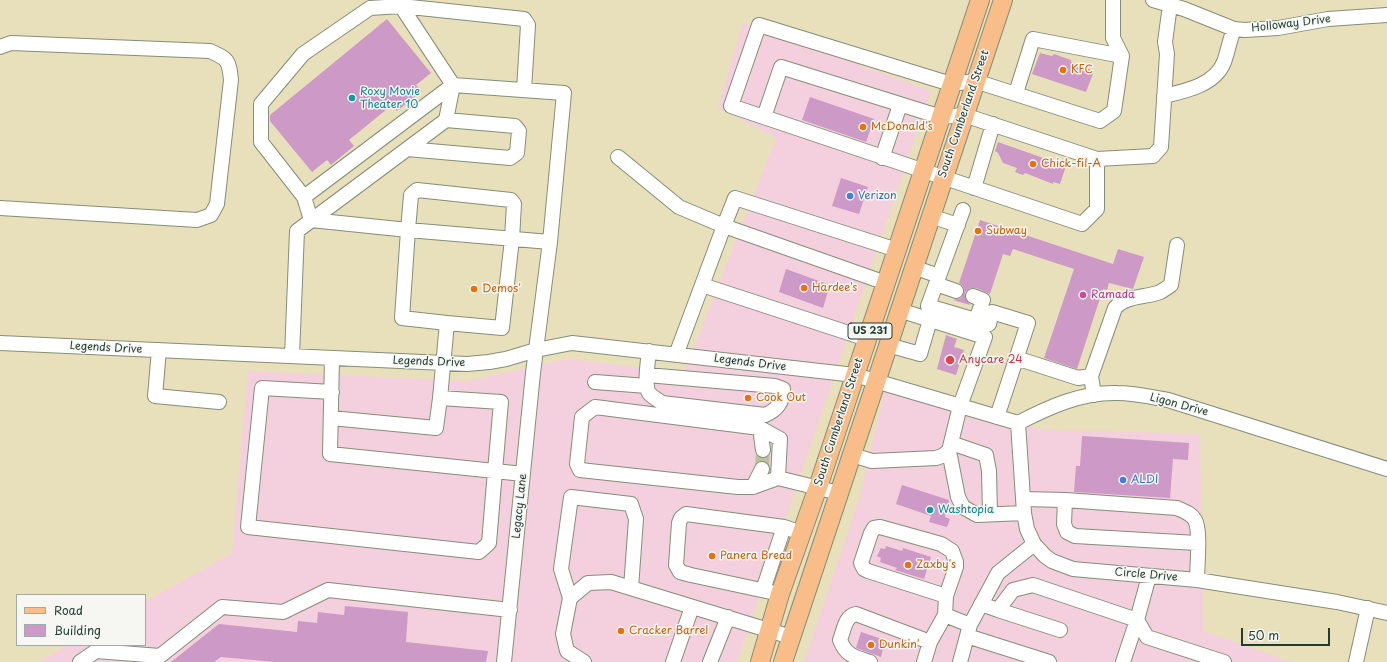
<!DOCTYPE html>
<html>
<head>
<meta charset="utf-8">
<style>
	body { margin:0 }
	#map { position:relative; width:1387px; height:662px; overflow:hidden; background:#e8e0bb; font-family:"Playpen Sans",sans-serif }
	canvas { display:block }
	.legend { position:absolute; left:16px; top:594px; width:130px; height:52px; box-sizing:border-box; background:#f6f6f2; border:1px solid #a0aca6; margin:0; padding:5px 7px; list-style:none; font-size:12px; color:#1f3d34 }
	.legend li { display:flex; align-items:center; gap:8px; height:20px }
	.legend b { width:20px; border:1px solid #a0aca6 }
	.scale { position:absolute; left:1241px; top:628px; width:89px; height:18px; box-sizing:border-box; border:2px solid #1f3d34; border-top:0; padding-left:5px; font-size:12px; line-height:14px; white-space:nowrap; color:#1f3d34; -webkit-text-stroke:3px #f6f6f2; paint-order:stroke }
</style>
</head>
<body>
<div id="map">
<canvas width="1387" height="662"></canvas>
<ul class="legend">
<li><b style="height:5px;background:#f8bd89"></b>Road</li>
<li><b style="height:11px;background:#cd99c7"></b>Building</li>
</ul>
<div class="scale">50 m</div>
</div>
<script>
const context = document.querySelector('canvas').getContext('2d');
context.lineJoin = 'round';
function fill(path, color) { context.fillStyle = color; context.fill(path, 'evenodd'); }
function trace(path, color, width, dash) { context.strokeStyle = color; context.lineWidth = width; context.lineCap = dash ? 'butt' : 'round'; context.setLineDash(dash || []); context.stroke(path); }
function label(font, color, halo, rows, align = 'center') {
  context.font = font + ' "Playpen Sans",sans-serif'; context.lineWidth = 3; context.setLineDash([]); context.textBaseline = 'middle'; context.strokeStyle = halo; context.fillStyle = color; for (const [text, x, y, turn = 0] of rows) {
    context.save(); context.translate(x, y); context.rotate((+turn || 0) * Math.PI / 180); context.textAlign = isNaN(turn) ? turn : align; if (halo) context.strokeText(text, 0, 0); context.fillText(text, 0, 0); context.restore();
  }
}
fill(new Path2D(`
	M743,23L931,91L737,662H38L68,645H145V602L232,553L248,371L467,381L568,359L684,373L776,138L718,108Z
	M885,390L1040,429L1200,434L1203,631L1291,662H804L859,499Z`), '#f4cfdd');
fill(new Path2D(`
	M387,19L431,73L416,85L422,91L397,111L392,105L349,140L354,146L331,165L327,160L312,172L270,121V115Z
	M1040,53L1052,56L1054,54L1071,60V62L1094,71L1086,92L1032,74Z
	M810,97L874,119L866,142L802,120Z
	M998,142L1066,166L1060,184L1053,182V184L1025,173L1023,175L1015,172L1017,168L1003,163L998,153L995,151Z
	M841,178L868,187L859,214L832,206Z
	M980,220L1113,264L1118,249L1144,257L1133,289L1109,283L1107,290L1103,289L1077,369L1044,358L1074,269L1013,249L1010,256L1003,254L990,294L976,288H971L965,292V297L970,305L953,300L961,298L964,293L963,286L959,283Z
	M786,269L830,285L823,308L779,292Z
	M946,335L957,339L954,347L964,350L956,375L937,369Z
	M1082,436L1189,443L1188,460L1173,459L1170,498L1074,492L1076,466H1080Z
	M902,485L949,500L945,517L950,519L947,527L929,522L931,516L896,504Z
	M886,546L902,551L903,548L931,557L924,579L895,570L897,568L880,562L881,558L877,556L881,548L885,549Z
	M345,606L408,612L406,642L488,651L486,662H275L221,657L214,662H171L219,624L297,632L298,621L317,623L318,612L344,615Z
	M861,632L885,640L881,657L856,648Z`), '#cd99c7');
trace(new Path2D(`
	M762,469L763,450`), '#c0bfa0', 14, [14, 7]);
const minor = new Path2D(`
	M1153,0L1184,9L1234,29L1245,30L1278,28L1328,19L1387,15
	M401,6L524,19L528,25L524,90
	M0,47L11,43L210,51C228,59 229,60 231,80L217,204L211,215L197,220L0,208
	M1016,93L1033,39L1122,56
	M1164,96C1186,91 1215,85 1224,62C1228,51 1230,39 1234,29
	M764,117L781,67L941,117L964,115L1097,159V209L1082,224C965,185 848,146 731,106L759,25L951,84L975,81L1100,121L1114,111L1122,56L1113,38V0
	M407,149L510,158L517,153L519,131L515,126L446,120
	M618,157L679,207L724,226L735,198L897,250
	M882,158L900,105
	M1097,159L1153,156L1161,147L1167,54L1165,42L1170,5
	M974,188L993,124
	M304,197L453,85L401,6L370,8L303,54L261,104V142L304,197L311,220L408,230L411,195L417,190L511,200L514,204L512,239L502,328L447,323
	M963,210L928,306L989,324L992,312L1028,323L997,417
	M930,216L958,225
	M913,267L939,276
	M936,284L956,291
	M702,285L867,339
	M973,296L983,300L976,320
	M899,310L985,337L960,406L949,451L958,497L963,507L977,515L1024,513
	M0,343L467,364L489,362L506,359L536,350L572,343L855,375L1018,423C1049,407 1082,392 1117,393C1134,393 1151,397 1168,400L1387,469
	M888,345L920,354L930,320
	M159,350L155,396L219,402
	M676,355L724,226L886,283
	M292,356L297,231L446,120L453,85L564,93L550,242L533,373L504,662
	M1016,358L1078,378L1091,376
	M647,375L775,386L783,389C783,402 777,410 765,415L662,403C658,400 652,397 649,393C644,385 648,361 649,351
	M595,382L647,386
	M332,392L262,388L248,527L479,552L489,543L495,471L330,454L332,358
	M1094,395L1091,376L1115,308C1126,295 1146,298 1160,292C1164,290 1168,287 1171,285L1177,245
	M331,418L436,428L440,398
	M1018,423L1024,513L1027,529L1034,544L1045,556L1052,561L1073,569L1197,580L1337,602L1387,613
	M760,428L763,450
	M951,443L986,455L989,471L990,514
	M852,455L872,461L936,458L942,456L949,451
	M523,474L495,471L501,402L440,398L447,323L402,318L408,230L550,242
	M778,478L780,439L760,428L595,407L582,417L577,464L580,470L738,487H753L778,478L839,493
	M753,487L762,469
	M1023,499L1065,500L1177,508C1183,511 1191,513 1195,520C1201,531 1197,566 1197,580
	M1065,500L1064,524L1067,532L1075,536L1197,543
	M763,590L784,527
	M780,594L691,575L680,572L676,565L679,523L681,518L686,514L784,527L802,533
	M570,598L561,569L571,497L631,504L636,519L631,588
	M981,604L998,610L1013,590L1033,585L1137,620L1149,576
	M998,610L1060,630
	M945,615L946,596L956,567V562L952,551L941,544L880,527L874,528L871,533L861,563L864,569L868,571L946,596
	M1137,620L1147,637L1224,662
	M967,636L1049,662
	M80,662L96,651L160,656L222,607L283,612L328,590L510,610
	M584,662L567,651L563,634L570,598L588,583L611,582L791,637
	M673,662L692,607
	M710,662L728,617
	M870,662C855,657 846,656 840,640C844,630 845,616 856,614L930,642
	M924,662L930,642L945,615L970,625
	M960,662L970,625L998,573L1034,544
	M1123,662L1137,620
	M1356,662L1368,608`);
const major = new Path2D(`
	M760,662L780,594L818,487L980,0
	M783,662C858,442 928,220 1003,0`);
trace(minor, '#848e78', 16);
trace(major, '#848e78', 20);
trace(minor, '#fff', 14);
trace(major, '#f8bd89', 18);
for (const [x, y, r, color] of [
	[1063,70,4,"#e8710a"],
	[352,98,4,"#0f9aa8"],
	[863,127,4,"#e8710a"],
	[1033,164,4,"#e8710a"],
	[850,196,4,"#3f7fe0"],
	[978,231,4,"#e8710a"],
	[804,288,4,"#e8710a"],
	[474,289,4,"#e8710a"],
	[1083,295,4,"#d1479c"],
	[950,360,5,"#e0444e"],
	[748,398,4,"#e8710a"],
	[1123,480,4,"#3f7fe0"],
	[930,510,4,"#0f9aa8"],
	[712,556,4,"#e8710a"],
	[908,565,4,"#e8710a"],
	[621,631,4,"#e8710a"],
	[871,645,4,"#e8710a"]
]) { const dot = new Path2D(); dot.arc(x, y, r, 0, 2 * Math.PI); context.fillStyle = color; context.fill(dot); trace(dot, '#f6f6f2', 1.5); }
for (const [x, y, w] of [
	[870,331,44]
]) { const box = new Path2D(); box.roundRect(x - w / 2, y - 8, w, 16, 3); context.fillStyle = '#f6f6f2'; context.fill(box); trace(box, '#1f3d34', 1); }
label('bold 10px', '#1f3d34', null, [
	["US 231",870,331]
]);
label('11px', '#1f3d34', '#f6f6f2', [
	["Holloway Drive",1291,24,-7],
	["South Cumberland Street",964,114,-71],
	["Legends Drive",106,348,3],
	["Legends Drive",429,362,2],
	["Legends Drive",750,363,7],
	["Ligon Drive",1179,405,15],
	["South Cumberland Street",839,422,-72],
	["Legacy Lane",520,506,-84],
	["Circle Drive",1146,575,5]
]);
label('11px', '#c56008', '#f6f6f2', [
	["KFC",1071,70],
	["McDonald's",871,127],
	["Chick-fil-A",1041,164],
	["Subway",986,231],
	["Hardee's",812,288],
	["Demos'",482,289],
	["Cook Out",756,398],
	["Panera Bread",720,556],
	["Zaxby's",916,565],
	["Cracker Barrel",629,631],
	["Dunkin'",879,645]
], 'left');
label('11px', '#0d838f', '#f6f6f2', [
	["Roxy Movie",360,92],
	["Theater 10",360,105],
	["Washtopia",938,510]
], 'left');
label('11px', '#366cbe', '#f6f6f2', [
	["Verizon",858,196],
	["ALDI",1131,480]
], 'left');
label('11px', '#b23c85', '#f6f6f2', [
	["Ramada",1091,295]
], 'left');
label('11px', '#be3a42', '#f6f6f2', [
	["Anycare 24",959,360]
], 'left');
</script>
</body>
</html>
